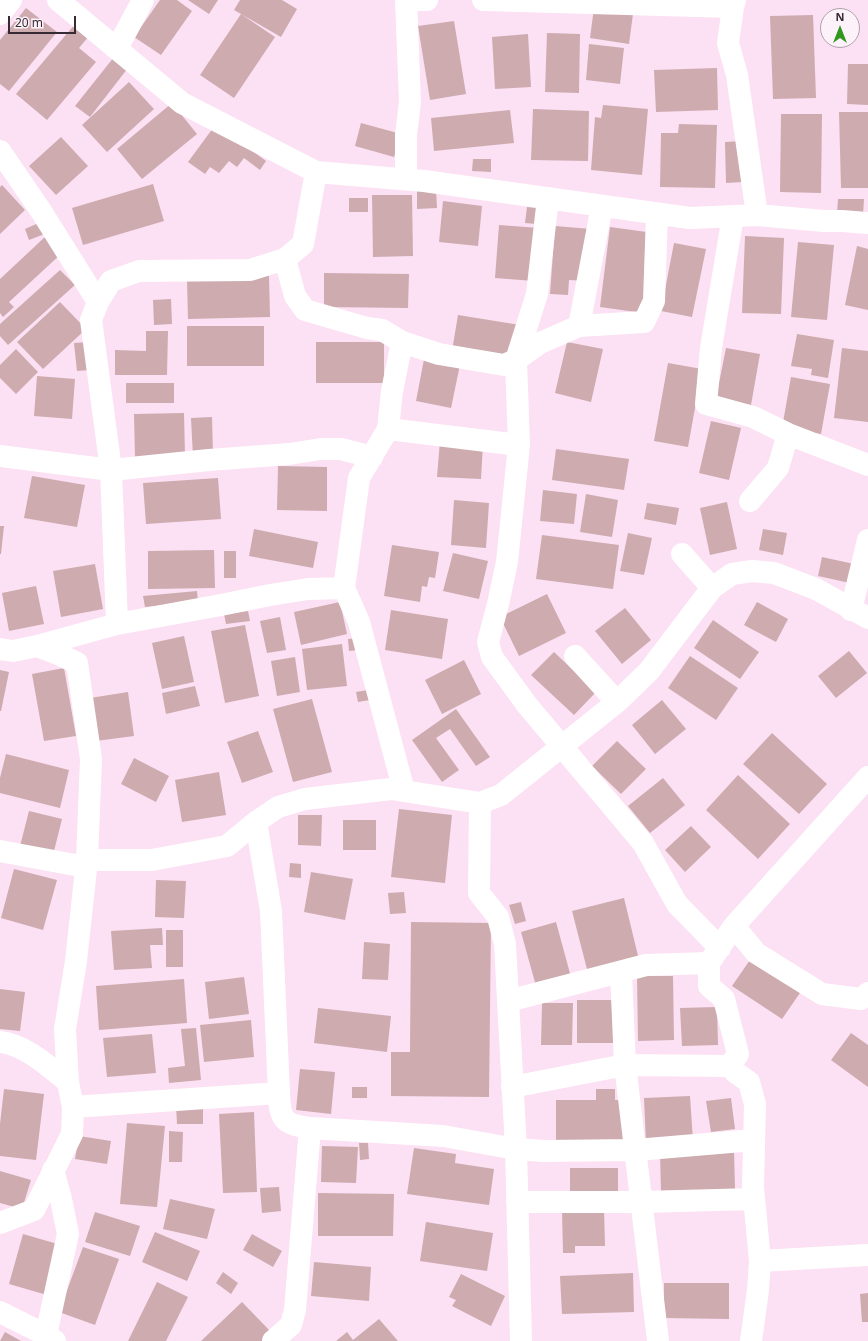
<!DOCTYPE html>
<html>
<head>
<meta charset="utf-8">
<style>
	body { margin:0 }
	#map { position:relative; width:868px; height:1341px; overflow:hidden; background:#fce0f3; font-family:"Noto Sans",sans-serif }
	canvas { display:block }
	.north { position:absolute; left:820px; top:8px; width:40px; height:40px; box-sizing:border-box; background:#fef2fa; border:1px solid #aea2aa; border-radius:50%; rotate:0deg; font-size:11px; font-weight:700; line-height:16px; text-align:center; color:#362b33 }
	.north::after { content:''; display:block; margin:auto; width:14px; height:18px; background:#31971e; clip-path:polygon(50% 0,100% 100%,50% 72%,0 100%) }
	.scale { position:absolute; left:8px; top:16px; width:68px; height:18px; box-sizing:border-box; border:2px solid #362b33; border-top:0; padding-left:5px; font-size:12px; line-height:14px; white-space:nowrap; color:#362b33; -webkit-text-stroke:3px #fef2fa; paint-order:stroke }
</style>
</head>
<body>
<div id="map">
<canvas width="868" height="1341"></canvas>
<div class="north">N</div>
<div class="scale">20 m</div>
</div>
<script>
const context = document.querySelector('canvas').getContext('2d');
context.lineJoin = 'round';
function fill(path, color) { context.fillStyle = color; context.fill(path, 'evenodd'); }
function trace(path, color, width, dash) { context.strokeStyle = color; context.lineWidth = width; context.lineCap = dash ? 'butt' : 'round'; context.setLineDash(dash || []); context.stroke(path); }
fill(new Path2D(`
	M160,0H177L192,11L161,55L134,37Z
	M188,0H218L209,14Z
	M240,0H282L297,9L281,37L234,10Z
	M26,8L57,32L9,91L0,84V40Z
	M594,8L633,14L629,44L590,38Z
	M241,14L275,37L234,98L200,75Z
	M813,15L816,98L773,99L770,16Z
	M454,21L466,94L430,100L418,26Z
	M75,24L89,36L79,48L96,62L47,120L16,94Z
	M547,33L580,34L579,93L545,92Z
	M528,34L531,87L495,89L492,37Z
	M589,44L624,48L620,84L586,80Z
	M114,57L128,68L90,117L75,106Z
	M848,64H868V105L847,104Z
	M717,68L718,110L656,112L654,70Z
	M129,82L154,109L107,152L82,125Z
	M172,103L197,134L142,179L117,149Z
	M603,105L648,109L642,175L591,170L595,117L601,118Z
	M533,109L589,111L588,161L531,160Z
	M510,110L514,143L434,151L431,118Z
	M839,112H868V188H841Z
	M781,114H822L821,193L780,192Z
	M361,123L401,134L394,157L355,146Z
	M216,124L266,161L260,170L244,158L237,167L229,161L219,173L210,167L205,174L188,162Z
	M679,124L717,125L715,188L660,187L661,133H678Z
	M61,137L88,166L56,195L29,166Z
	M741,141L742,182L726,183L725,142Z
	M473,159H491V172L472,171Z
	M153,184L164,221L83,245L72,208Z
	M2,185L25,210L0,234V187Z
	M417,190H436L437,208L417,209Z
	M372,195H412L413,256L373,257Z
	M349,198H368V212H349Z
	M838,199H864L863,215L837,214Z
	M443,201L482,206L478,246L439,242Z
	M527,207L539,208L537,224L525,223Z
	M43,221L47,233L29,240L25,229Z
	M499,225L539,228L534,281L495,278Z
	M555,226L591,229L587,281L569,280L568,295L550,294Z
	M610,227L654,233L643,313L600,307Z
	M46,236L62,253L9,302L14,307L3,317L0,313V279Z
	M745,236L784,238L781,314L742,313Z
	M798,242L834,245L827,320L791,317Z
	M674,243L706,249L692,317L661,311Z
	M857,246L868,249V310L845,305Z
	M60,270L75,285L8,345L0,336V324Z
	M324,273L409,274L408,308L324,307Z
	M269,276L270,317L188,319L187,279Z
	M171,299L172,324L154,325L153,300Z
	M60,302L86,329L43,369L17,342Z
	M458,315L520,325L514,360L452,351Z
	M187,326H264V366H187Z
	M146,331H168L167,375H115V350L146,351Z
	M797,334L834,340L828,378L811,375L812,369L791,366Z
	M88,342L90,370L77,371L74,343Z
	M316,342H384V383H316Z
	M567,342L603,349L591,402L555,393Z
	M726,348L760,354L751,405L716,398Z
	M842,348L868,351V422L834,418Z
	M16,349L38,372L16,394L0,378V365Z
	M425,354L461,360L451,408L416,401Z
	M668,363L702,369L688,447L654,441Z
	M37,376L75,379L72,419L34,416Z
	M791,377L830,384L821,434L782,428Z
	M126,383H174V403H126Z
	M184,413L185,456L135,457L134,414Z
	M212,417L213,456L193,457L191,418Z
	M711,421L741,428L729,480L699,473Z
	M440,441L483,444L481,479L437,477Z
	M556,449L629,459L624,490L552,480Z
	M278,466L327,467V511L277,510Z
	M32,476L85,485L77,527L24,518Z
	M218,478L221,519L146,524L143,483Z
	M543,490L577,494L574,524L540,521Z
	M586,494L618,500L612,537L580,532Z
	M454,500L489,503L486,548L451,545Z
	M727,502L737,549L710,555L700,508Z
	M647,503L679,508L676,525L644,519Z
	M0,526H4L1,554H0Z
	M254,529L318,542L313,568L249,556Z
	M763,529L787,533L783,555L759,550Z
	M628,533L652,538L644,575L620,571Z
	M542,535L619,545L613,589L536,579Z
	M392,545L439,552L435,578L429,577L427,587L422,586L420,602L384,596Z
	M214,550L215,588L148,589V551Z
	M224,551H236V578H224Z
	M453,553L488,561L479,599L443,591Z
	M822,557L854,564L850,583L818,576Z
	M95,564L103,609L61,617L53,571Z
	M36,586L44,624L9,631L2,593Z
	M197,591L198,602L145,607L143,596Z
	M547,594L566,633L519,656L500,617Z
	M340,602L347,634L301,645L294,612Z
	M757,602L788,619L776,642L744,625Z
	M625,608L651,640L622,664L595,631Z
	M391,610L448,619L442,659L385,650Z
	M248,611L250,621L226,624L224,614Z
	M280,617L286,650L267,653L260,621Z
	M713,620L759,652L740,679L694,648Z
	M245,625L259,696L225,703L211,631Z
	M184,636L194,682L162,689L152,643Z
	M358,638V650L349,651L348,639Z
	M342,644L347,686L307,690L302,649Z
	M849,651L867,673L836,698L818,676Z
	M554,652L596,692L574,715L531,675Z
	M690,656L738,688L716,720L668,688Z
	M295,657L300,692L277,696L271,661Z
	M464,660L481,694L442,714L425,680Z
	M64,668L76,736L44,741L32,674Z
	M0,670L9,672L1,711H0Z
	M195,686L200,706L166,714L162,693Z
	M368,690L370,700L358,702L356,692Z
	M128,692L134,736L96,741L90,698Z
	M312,699L332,772L293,782L273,709Z
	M662,700L686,729L655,754L632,725Z
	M456,709L490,757L476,766L450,729L436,738L459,770L442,782L412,740Z
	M258,731L273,772L242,783L227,742Z
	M772,733L827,784L799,814L743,764Z
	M617,741L646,769L621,794L592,766Z
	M6,754L69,770L60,808L0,793V778Z
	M134,758L169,776L156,802L121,784Z
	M219,772L226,815L182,822L175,780Z
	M738,775L790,824L758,859L706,810Z
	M663,778L685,805L650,833L628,806Z
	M399,809L452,815L445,883L391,877Z
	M29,811L62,819L52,859L19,850Z
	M298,815H322L321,846L298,845Z
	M343,820H376V850H343Z
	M691,826L711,847L685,872L665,850Z
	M290,863L301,864V878L289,877Z
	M14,869L57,880L43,930L1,918Z
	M311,872L353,879L345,920L304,912Z
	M156,880L186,881L184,918L155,917Z
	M404,892L406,913L390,914L388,893Z
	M624,898L640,964L589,977L572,911Z
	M521,902L526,921L515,924L509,905Z
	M411,922L491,923L489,1097L391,1096V1052H410Z
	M556,922L571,977L536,986L521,932Z
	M162,928L163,945H150L152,968L114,970L111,931Z
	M166,930H183V967H166Z
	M364,942L390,944L388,980L362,979Z
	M752,957L802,990L782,1019L732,986Z
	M637,976H673L674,1040L638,1041Z
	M244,977L249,1014L209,1019L205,982Z
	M184,979L187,1023L99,1030L96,986Z
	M0,989L25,992L20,1031L0,1029Z
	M577,1000H618V1043H577Z
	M542,1003H573L572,1045H541Z
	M717,1007L718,1045L682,1046L680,1008Z
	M318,1008L391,1016L387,1052L314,1043Z
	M251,1020L254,1057L204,1062L200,1025Z
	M196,1028L201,1080L169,1083L168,1068L185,1066L181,1029Z
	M851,1033L868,1045V1087L831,1060Z
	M152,1034L156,1073L107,1077L103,1038Z
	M300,1069L335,1072L331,1114L296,1110Z
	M352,1087H367V1098H352Z
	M4,1089L44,1094L36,1160L0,1156V1124Z
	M596,1089H615V1100H628V1145H556V1100H596Z
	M690,1096L693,1141L646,1143L644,1098Z
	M731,1098L735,1129L711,1132L706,1101Z
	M176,1104H203V1124H177Z
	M254,1112L257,1192L223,1193L219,1114Z
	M127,1123L165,1126L157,1207L120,1204Z
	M169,1131L183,1132L182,1162H169Z
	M79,1136L111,1141L107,1164L75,1159Z
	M359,1143H368L369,1159L360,1160Z
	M322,1146L358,1147L356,1183L321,1182Z
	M414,1148L456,1154L455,1163L494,1169L489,1205L407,1194Z
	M734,1151L735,1189L661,1192L660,1153Z
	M570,1168H618V1199H570Z
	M0,1171L31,1180L22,1209L0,1203Z
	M279,1187L281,1211L262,1213L260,1188Z
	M318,1193L394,1194L393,1236H318Z
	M170,1199L215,1209L207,1239L163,1229Z
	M604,1208L605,1246H575V1253H563L562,1209Z
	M95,1212L140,1226L130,1256L85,1242Z
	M426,1222L493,1233L487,1271L420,1261Z
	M155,1232L200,1251L187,1281L142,1262Z
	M23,1234L61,1245L47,1295L9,1284Z
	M252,1234L282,1251L273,1267L243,1250Z
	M83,1247L119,1259L95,1325L59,1312Z
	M314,1262L371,1267L369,1301L311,1296Z
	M223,1272L238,1283L231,1294L216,1283Z
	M633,1273L634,1312L562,1314L560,1276Z
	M461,1274L505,1296L491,1326L452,1306L456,1300L449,1297Z
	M157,1282L188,1297L166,1341H128Z
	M664,1283H729V1319L664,1318Z
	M868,1293V1322H862L860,1294Z
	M242,1302L271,1332L262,1341H201Z
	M379,1319L398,1341H336L347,1332L353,1340Z
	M5,1332L21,1341H0Z`), '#cdabaf');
trace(new Path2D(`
	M58,0L182,103L316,172L424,181L690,218L757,215L824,221H842L868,223
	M406,0H427
	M483,0L733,7
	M735,0L733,7L728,43L737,75L757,215
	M0,14L11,0
	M114,47L122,39L143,0
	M0,151L41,211L98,302
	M406,179V135L410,102L406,0
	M548,198L537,294L516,360L519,445L507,562L498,604L488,642L492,657L527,705L643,843L677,904L720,948
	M733,216L711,348L706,404L753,417L788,434L868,465
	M285,259L295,296L305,310L367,328L382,330L402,342L439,354L504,365L516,360L540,343L579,326L644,322L654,301L657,214
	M579,326L602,206
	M402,342L392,391L388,429L359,478L344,588L359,622L404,791
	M388,429L519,445
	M0,456L111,470L209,460L289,454L321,449H341L372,457
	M750,501L778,468L788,434
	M682,554L712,588
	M851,610L868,540
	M117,624L111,470L91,320L98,302L111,281L139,271L250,270L285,259L303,244L316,172
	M0,649L13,651L37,646L117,624L221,605L270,595L308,589L344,588
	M575,656L617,702
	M480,803L479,893L498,917L505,944L516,1149L521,1341
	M256,822L271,911L279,1093
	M0,851L86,867
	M87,860H152L227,846L256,822L278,807L305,799L391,789L480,803L501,795L617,702L649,671L712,588L732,574L752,571L774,573L816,589L868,618
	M734,926L756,953L822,994L861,999L868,993
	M621,973L625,1065L658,1341
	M508,1001L646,965L709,963
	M0,1042C26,1045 48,1066 68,1082
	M512,1087L625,1065L730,1066
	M73,1107L279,1093C280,1120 283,1124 310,1128L443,1136L516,1149L544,1151L636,1150L754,1140
	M517,1202H642L754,1199
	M0,1223L34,1210L72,1134L73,1107L68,1082L65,1029L76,961L87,860L91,759L77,663L58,654L37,646
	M760,1261L868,1255
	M0,1312L46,1335L55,1341
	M46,1335L68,1234L61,1199L53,1170
	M273,1341L291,1325L295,1310L310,1128
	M751,1341L758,1290L760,1261L753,1187L755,1104L749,1082L735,1072L730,1066L738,1054L724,999L709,986V963L734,926L868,777`), '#fff', 22);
</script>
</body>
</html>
